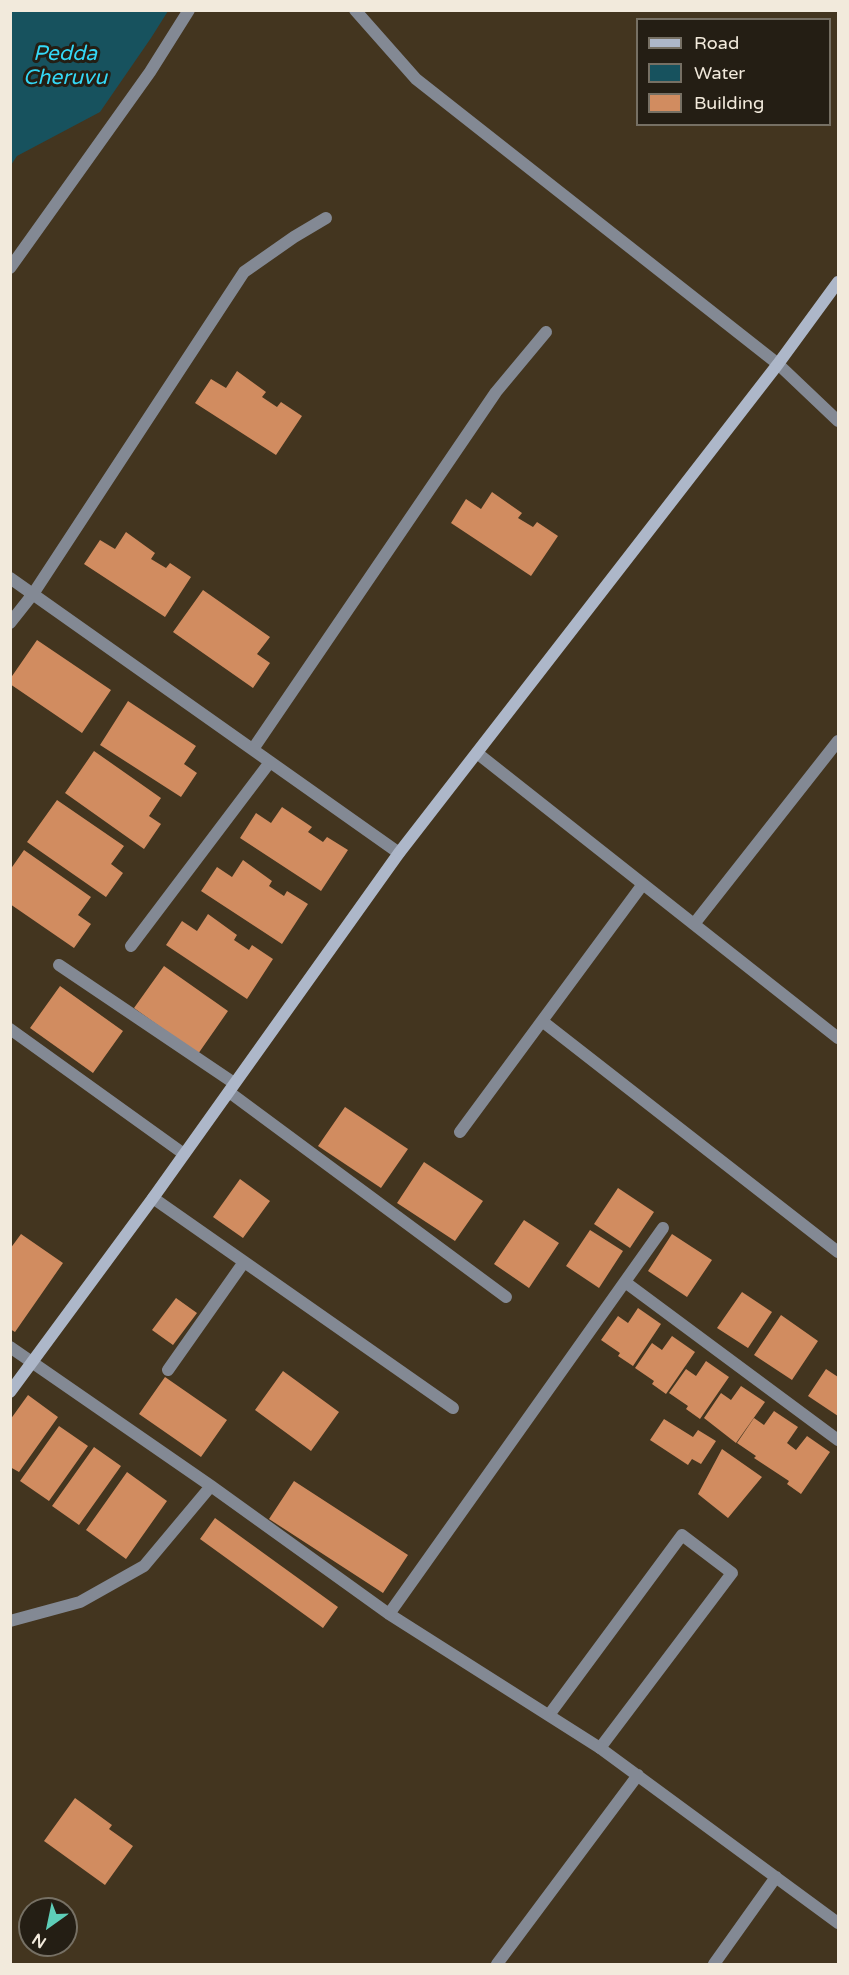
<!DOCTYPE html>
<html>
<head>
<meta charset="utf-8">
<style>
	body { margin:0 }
	#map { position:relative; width:849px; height:1975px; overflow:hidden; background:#43351f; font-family:"Varela Round",sans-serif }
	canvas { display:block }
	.frame { position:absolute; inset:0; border:12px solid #f2eadc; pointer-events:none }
	.legend { position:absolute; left:636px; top:18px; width:195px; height:108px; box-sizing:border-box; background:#241e14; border:2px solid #767064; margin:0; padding:8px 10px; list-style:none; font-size:18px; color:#f2eadc }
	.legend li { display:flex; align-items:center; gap:12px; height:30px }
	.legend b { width:30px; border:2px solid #767064 }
	.north { position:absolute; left:18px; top:1897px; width:60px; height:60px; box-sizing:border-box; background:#241e14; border:2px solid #767064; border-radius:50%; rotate:213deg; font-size:16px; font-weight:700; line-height:24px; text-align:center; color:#f2eadc }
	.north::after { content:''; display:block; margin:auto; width:21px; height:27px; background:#5eceb8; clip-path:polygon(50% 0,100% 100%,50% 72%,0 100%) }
</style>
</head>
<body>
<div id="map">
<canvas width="849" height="1975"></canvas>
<div class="frame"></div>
<ul class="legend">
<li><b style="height:8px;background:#adb7c9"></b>Road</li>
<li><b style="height:16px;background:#17525e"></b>Water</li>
<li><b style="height:16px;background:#d18c60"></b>Building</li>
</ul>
<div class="north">N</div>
</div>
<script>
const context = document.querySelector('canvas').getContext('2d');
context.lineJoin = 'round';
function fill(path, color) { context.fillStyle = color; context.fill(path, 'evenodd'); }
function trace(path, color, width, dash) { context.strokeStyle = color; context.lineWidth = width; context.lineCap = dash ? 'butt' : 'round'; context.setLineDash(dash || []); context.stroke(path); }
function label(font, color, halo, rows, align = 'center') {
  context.font = font + ' "Varela Round",sans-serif'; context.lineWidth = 6; context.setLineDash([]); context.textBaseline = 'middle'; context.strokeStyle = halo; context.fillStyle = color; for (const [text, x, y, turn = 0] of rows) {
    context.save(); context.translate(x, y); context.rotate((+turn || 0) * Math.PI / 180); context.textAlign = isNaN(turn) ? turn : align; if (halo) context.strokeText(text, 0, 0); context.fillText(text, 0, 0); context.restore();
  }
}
fill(new Path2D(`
	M11,10H168V11L151,38L100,112L17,156L11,165Z`), '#17525e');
fill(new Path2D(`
	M237,371L266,392L262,397L277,407L281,402L302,416L276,455L195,403L211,379L226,388Z
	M492,492L522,513L518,518L533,527L537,522L558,536L531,576L451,523L466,499L481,509Z
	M126,532L155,553L151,559L166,568L170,563L191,577L165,617L84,564L100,540L115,549Z
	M203,590L270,637L257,654L270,663L253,688L173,632Z
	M37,640L111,690L82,733L10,684V679Z
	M128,701L196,746L184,764L197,773L181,797L100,745Z
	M94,751L161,798L149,816L161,824L144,849L65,793Z
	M57,800L124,846L111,864L123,873L106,897L27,842Z
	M282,807L312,827L308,832L323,842L327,837L348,850L321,891L240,838L256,813L271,823Z
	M24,850L91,897L78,915L91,924L74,948L10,904V870Z
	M243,860L272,881L269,886L284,896L287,891L308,904L282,944L201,891L217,867L232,877Z
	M208,914L237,935L234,940L249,950L252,945L273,959L247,999L166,945L182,921L197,931Z
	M164,966L228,1011L198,1054L134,1008Z
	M60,986L123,1031L93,1073L30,1028Z
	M345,1107L408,1149L381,1188L318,1146Z
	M424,1162L483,1201L455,1241L397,1203Z
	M240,1179L270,1201L243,1238L213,1217Z
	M618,1188L654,1212L630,1248L594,1224Z
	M524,1220L559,1243L529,1288L494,1264Z
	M590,1230L623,1251L599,1288L566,1266Z
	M21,1234L63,1263L15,1332L10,1329V1249Z
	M672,1234L712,1260L687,1297L648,1271Z
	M742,1292L772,1312L748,1348L717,1328Z
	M176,1298L197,1313L173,1345L152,1330Z
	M638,1308L661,1324L633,1366L618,1356L620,1353L601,1340L618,1316L628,1323Z
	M781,1315L818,1341L792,1380L754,1355Z
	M672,1336L695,1352L666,1394L652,1384L654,1381L635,1368L652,1343L662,1350Z
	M706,1361L729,1377L700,1419L686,1409L688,1406L669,1393L686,1369L696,1376Z
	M826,1369L838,1377V1416L808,1396Z
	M283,1371L339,1412L311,1451L255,1410Z
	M165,1377L227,1420L201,1457L139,1414Z
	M741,1386L765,1402L736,1443L704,1418L721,1393L731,1400Z
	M28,1395L58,1417L19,1472L10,1467V1420Z
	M774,1411L798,1427L787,1443L796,1450L807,1436L830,1452L801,1494L787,1484L789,1481L754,1458L756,1456L737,1443L754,1418L764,1425Z
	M664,1419L693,1437L698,1430L716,1441L701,1464L692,1459L688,1465L650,1440Z
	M59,1426L88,1446L49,1501L20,1481Z
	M94,1447L121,1466L79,1525L52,1506Z
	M722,1449L762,1477L728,1518L698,1494Z
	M127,1472L167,1501L126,1559L86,1530Z
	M294,1481L408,1555L383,1593L269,1519Z
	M215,1518L338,1607L323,1628L200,1539Z
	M75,1798L112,1825L109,1829L133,1846L105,1885L44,1841Z`), '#d18c60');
trace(new Path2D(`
	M59,965L234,1083
	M10,1029L184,1154
	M549,1715L682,1535L732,1573L600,1748`), '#838994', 12);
trace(new Path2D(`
	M355,10L416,79L778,364L838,421
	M10,268L150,72L189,10
	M10,578L399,853
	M10,623L33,594L244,272L294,237L326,218
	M253,749L496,392L546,332
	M477,753L838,1038
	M694,924L838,741
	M131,946L270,762
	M542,1021L838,1252
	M229,1092L506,1297
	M460,1132L643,884
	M153,1198L453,1408
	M625,1282L838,1440
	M10,1347L211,1486L389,1614L600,1748L838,1923
	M168,1370L244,1262
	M389,1614L663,1228
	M10,1621L80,1602L144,1566L211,1486
	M497,1964L638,1775
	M714,1964L776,1877`), '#838994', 12);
trace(new Path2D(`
	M10,1392L153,1198L399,853L778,364L838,282`), '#adb7c9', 12);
label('italic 21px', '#34d8f6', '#241e14', [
	["Pedda",65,54],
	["Cheruvu",65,78]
]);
</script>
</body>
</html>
